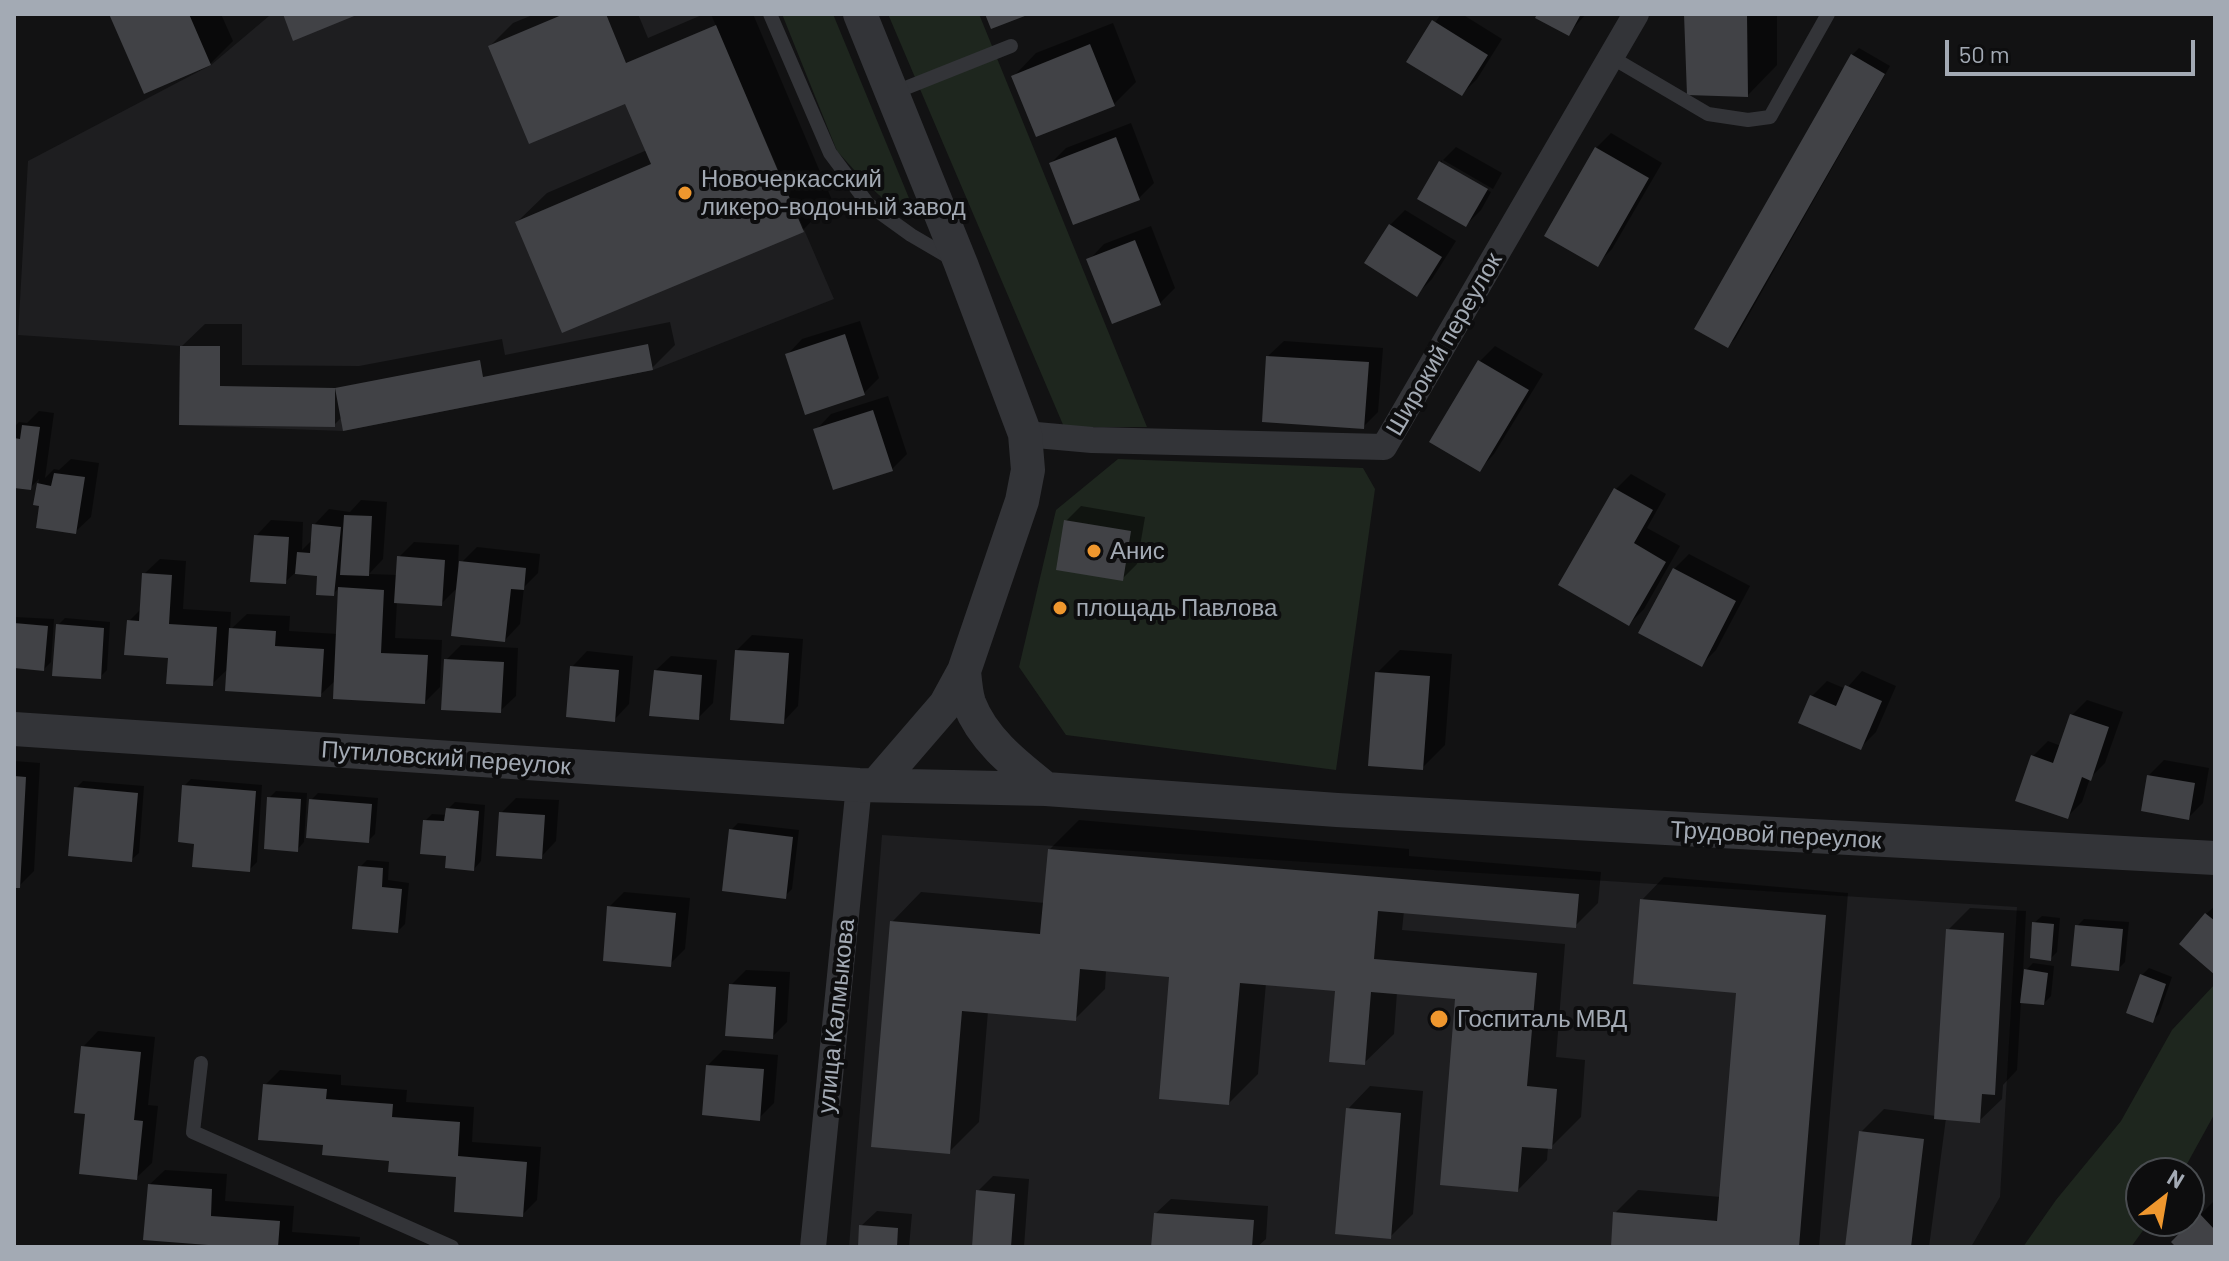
<!DOCTYPE html>
<html>
<head>
<meta charset="utf-8">
<style>
	body { margin:0 }
	#map { position:relative; width:2229px; height:1261px; overflow:hidden; background:#121213; font-family:Barlow,sans-serif }
	canvas { display:block }
	.frame { position:absolute; inset:0; border:16px solid #a3aab4; pointer-events:none }
	.north { position:absolute; left:2125px; top:1157px; width:80px; height:80px; box-sizing:border-box; background:#0d0d0e; border:2px solid #494c50; border-radius:50%; rotate:31deg; font-size:22px; font-weight:700; line-height:32px; text-align:center; color:#a3aab4 }
	.north::after { content:''; display:block; margin:auto; width:28px; height:36px; background:#ef972e; clip-path:polygon(50% 0,100% 100%,50% 72%,0 100%) }
	.scale { position:absolute; left:1945px; top:40px; width:250px; height:36px; box-sizing:border-box; border:4px solid #a3aab4; border-top:0; padding-left:10px; font-size:24px; line-height:28px; white-space:nowrap; color:#a3aab4; -webkit-text-stroke:6px #0d0d0e; paint-order:stroke }
</style>
</head>
<body>
<div id="map">
<canvas width="2229" height="1261"></canvas>
<div class="frame"></div>
<div class="north">N</div>
<div class="scale">50 m</div>
</div>
<script>
const context = document.querySelector('canvas').getContext('2d');
context.lineJoin = 'round';
function fill(path, color) { context.fillStyle = color; context.fill(path, 'evenodd'); }
function trace(path, color, width, dash) { context.strokeStyle = color; context.lineWidth = width; context.lineCap = dash ? 'butt' : 'round'; context.setLineDash(dash || []); context.stroke(path); }
function label(font, color, halo, rows, align = 'center') {
  context.font = font + ' Barlow,sans-serif'; context.lineWidth = 8; context.setLineDash([]); context.textBaseline = 'middle'; context.strokeStyle = halo; context.fillStyle = color; for (const [text, x, y, turn = 0] of rows) {
    context.save(); context.translate(x, y); context.rotate((+turn || 0) * Math.PI / 180); context.textAlign = isNaN(turn) ? turn : align; if (halo) context.strokeText(text, 0, 0); context.fillText(text, 0, 0); context.restore();
  }
}
fill(new Path2D(`
	M268,14H711L834,299L653,370L343,431L179,425L180,346L18,335L28,161L211,65L269,16Z
	M882,835L2017,907L2000,1197L1971,1247H849Z`), '#1e1e20');
fill(new Path2D(`
	M782,14H833L911,203L892,207L865,182L837,151Z
	M888,14H979L1147,427H1064Z
	M1118,459L1363,468L1375,489L1336,770L1066,735L1019,667L1056,510Z
	M2215,984V1113L2182,1173H2141V1221H2150L2131,1247H2023L2056,1200L2121,1121L2172,1030Z`), '#1e261e');
fill(new Path2D(`
	M111,14H221L233,41L210,64Z
	M535,14H638L648,38L704,14H753L832,200L803,230L517,222L547,193L647,150L626,102L490,46L513,23Z
	M1441,14H1462L1502,39L1477,79L1462,94L1409,61Z
	M1539,14H1586L1568,34Z
	M1686,14H1777V65L1748,95Z
	M1113,23L1136,82L1114,104L1014,76L1036,53Z
	M1859,48L1890,66L1735,339L1728,346L1852,55Z
	M1131,123L1154,183L1139,198L1051,163L1066,148Z
	M1611,133L1662,163L1612,249L1597,264L1596,148Z
	M1456,147L1502,173L1493,189L1443,160Z
	M1442,160V165L1491,192L1481,210L1466,225L1420,198Z
	M1405,210L1456,241L1432,279L1417,294L1390,225Z
	M1151,226L1175,288L1160,303L1089,260L1104,244Z
	M860,321L879,378L864,393L787,355L802,339Z
	M670,322L675,345L652,368L342,417L334,425L181,423L182,346L205,324H242V365L359,366L502,339L505,355Z
	M1284,341L1383,348L1378,412L1363,427L1268,356Z
	M1495,346L1543,374L1494,454L1479,470L1432,441L1480,361Z
	M888,396L907,454L892,469L816,430L831,414Z
	M39,411L54,413L45,478L54,469L59,470L71,459L99,463L91,517L75,532L41,504L36,503L39,479L30,488L14,486V427L19,422L27,423Z
	M1631,474L1666,494L1647,528L1680,546L1644,609L1629,624L1616,489Z
	M361,500L387,502L383,559L369,574L398,575L399,557L414,542L459,545L458,566L477,547L540,554L538,573L524,587L520,624L505,640L459,586L441,604L397,601L395,638L442,640L440,687L425,702L336,680L320,695L229,668L212,684L170,656L129,621L142,608L144,574L160,559L186,561L183,609L231,612L230,630L247,614L290,616L289,631L338,634L340,587L333,594L320,574L296,572L285,582L256,536L271,520L303,522L302,550L313,539L314,525L329,509L350,512Z
	M1081,506L1145,517L1137,564L1122,579L1066,521Z
	M1689,554L1750,586L1716,650L1701,665L1674,569Z
	M15,617L54,619L51,662L44,669L14,666Z
	M65,618L110,622L107,670L100,677L58,625Z
	M752,635L803,639L798,706L783,722L737,650Z
	M461,645L518,648L516,696L500,711L446,660Z
	M1400,650L1452,654L1445,745L1422,768L1377,673Z
	M587,651L633,656L629,704L614,720L572,667Z
	M671,656L717,660L713,703L698,718L655,671Z
	M1862,671L1896,686L1876,732L1861,747L1812,696L1827,681L1846,689Z
	M2087,700L2123,712L2105,763L2090,778L2082,802L2067,817L2033,756L2048,741L2061,746L2072,715Z
	M2164,760L2209,768L2203,803L2188,818L2149,775Z
	M14,761L40,763L34,871L19,886H14Z
	M191,779L262,785L257,862L249,870L196,842L184,786Z
	M83,781L144,786L139,853L131,860L76,788Z
	M276,791L307,793L304,842L297,850L269,798Z
	M318,793L378,798L375,834L368,841L311,800Z
	M516,798L559,800L556,841L541,857L501,813Z
	M455,802L485,805L481,861L474,869L448,854L425,821L432,814L447,815L448,809Z
	M1079,820L1409,849V856L1601,872L1598,903L1575,926L1404,911L1402,930L1565,944L1556,1057L1585,1060L1581,1117L1551,1147H1548L1547,1160L1518,1190L1457,997L1397,992L1394,1034L1364,1063L1337,989L1266,983L1258,1074L1229,1103L1171,975L1106,970L1105,989L1075,1019L988,1011L979,1122L949,1152L892,922L921,892L1045,903L1049,850Z
	M738,823L799,830L792,889L785,896L731,830Z
	M367,860L389,862L388,880L409,883L405,924L398,931L360,867Z
	M1664,877L1848,893L1819,1247H1613L1615,1213L1638,1190L1721,1197L1738,991L1642,900Z
	M624,892L690,898L685,949L670,964L609,907Z
	M2215,906V972L2206,914Z
	M1970,908L2026,911L2023,973L2033,963L2054,966L2051,996L2044,1003L2021,1001L2017,1070L2003,1085L2002,1099L1979,1121L1946,1118L1929,1247H1847L1861,1132L1884,1109L1936,1116L1948,930Z
	M2042,916L2060,918L2057,952L2050,959L2034,923Z
	M2084,919L2129,922L2125,962L2118,969L2077,926Z
	M2149,968L2172,977L2159,1014L2152,1021L2142,975Z
	M746,970L790,972L787,1022L772,1037L731,985Z
	M98,1031L155,1037L148,1105L158,1106L152,1163L136,1178L87,1112L83,1047Z
	M723,1050L778,1055L774,1103L759,1118L708,1065Z
	M280,1070L341,1075V1085L407,1090L406,1102L474,1107L472,1142L541,1147L537,1200L522,1215L458,1175L325,1143L265,1085Z
	M1370,1086L1423,1091L1413,1214L1390,1237L1348,1109Z
	M165,1170L227,1174L225,1201L294,1206L292,1232L360,1237L359,1247H210L149,1185Z
	M993,1176L1029,1179L1024,1247H974L978,1191Z
	M1171,1199L1268,1206L1266,1239L1257,1247H1153L1155,1214Z
	M2215,1200V1247H2178L2173,1242Z
	M877,1211L912,1214L909,1247H860L861,1226Z`), '#0007');
fill(new Path2D(`
	M109,14H189L211,65L144,94Z
	M283,14H359L293,41Z
	M564,14H606L626,63L716,25L804,232L562,333L515,222L651,164L625,104L529,144L488,46Z
	M985,14H1030L991,29Z
	M1537,14H1581L1569,36L1535,18Z
	M1684,14H1747L1748,97L1687,95Z
	M1432,20L1488,55L1462,96L1406,62Z
	M1090,44L1115,106L1036,137L1011,76Z
	M1851,54L1885,74L1728,348L1694,329Z
	M1116,137L1140,200L1073,225L1049,163Z
	M1595,147L1649,178L1598,267L1544,236Z
	M1439,161L1488,189L1466,227L1417,199Z
	M1389,224L1442,257L1417,297L1364,263Z
	M1135,240L1161,305L1112,324L1086,259Z
	M845,334L865,395L805,415L785,354Z
	M648,344L653,370L343,431L335,388L480,360L483,377Z
	M180,346H220V386L335,388V427L179,425Z
	M1266,356L1369,362L1364,429L1262,422Z
	M1478,360L1529,390L1480,472L1429,442Z
	M873,410L893,471L833,490L813,429Z
	M22,425L40,427L31,490L14,488V438L20,439Z
	M54,473L85,477L76,534L36,528L39,506L33,505L37,483L51,486Z
	M1614,488L1653,510L1634,543L1666,562L1629,626L1558,585Z
	M344,515L372,516L369,576L340,575Z
	M1064,520L1131,531L1123,581L1056,570Z
	M312,524L341,527L334,596L316,595L317,576L295,574L297,552L310,553Z
	M254,535L289,537L286,584L250,582Z
	M397,556L445,560L442,606L394,603Z
	M459,561L526,568L524,590L511,589L505,642L451,636Z
	M1673,568L1736,601L1702,667L1638,633Z
	M142,573L172,575L169,624L217,627L213,686L166,684L168,658L124,655L127,620L139,621Z
	M338,587L384,590L381,653L428,655L425,704L333,699Z
	M14,623L48,626L44,671L14,668Z
	M56,624L104,628L101,679L52,676Z
	M229,628L276,631L275,646L324,649L321,697L225,691Z
	M735,650L789,653L784,724L730,720Z
	M444,659L504,662L501,713L441,710Z
	M570,666L619,670L615,722L566,717Z
	M654,670L702,675L699,720L649,716Z
	M1375,672L1430,676L1423,770L1368,766Z
	M1845,685L1882,701L1861,750L1798,723L1810,695L1836,706Z
	M2070,714L2109,727L2091,781L2082,777L2068,819L2015,801L2031,755L2053,763Z
	M2147,775L2195,783L2189,820L2141,811Z
	M14,776L26,777L20,888H14Z
	M182,785L256,791L250,872L192,867L194,844L178,842Z
	M74,787L138,793L132,862L68,856Z
	M267,797L301,799L298,852L264,849Z
	M309,799L372,804L369,843L306,838Z
	M446,808L479,811L474,871L445,868L446,856L420,854L423,820L444,821Z
	M499,812L545,815L542,859L496,856Z
	M729,829L793,837L786,899L722,891Z
	M1048,849L1579,894L1576,928L1378,911L1374,959L1537,973L1527,1086L1557,1089L1552,1149L1522,1147L1518,1192L1440,1185L1455,999L1371,992L1365,1065L1329,1062L1335,991L1240,983L1229,1105L1159,1099L1169,977L1080,969L1076,1021L962,1011L950,1154L871,1147L890,921L1040,934Z
	M358,866L383,868L382,887L402,889L398,933L352,929Z
	M1640,899L1826,915L1799,1247H1611L1613,1212L1717,1221L1736,993L1633,984Z
	M607,906L676,913L671,967L603,961Z
	M2205,913L2215,921V975L2179,944Z
	M2032,922L2054,924L2051,961L2030,958Z
	M2075,925L2123,929L2119,971L2071,966Z
	M1946,929L2004,933L1995,1095L1982,1094L1980,1123L1934,1119Z
	M2024,969L2048,973L2044,1005L2020,1003Z
	M2140,974L2166,984L2153,1023L2126,1013Z
	M729,984L776,987L773,1039L725,1036Z
	M81,1046L141,1052L134,1120L143,1121L137,1180L79,1174L85,1114L74,1113Z
	M706,1065L764,1069L760,1121L702,1115Z
	M263,1084L327,1089L326,1099L393,1104L392,1117L460,1122L458,1156L527,1162L523,1217L454,1212L456,1177L388,1172L389,1161L322,1155L323,1145L258,1140Z
	M1346,1108L1401,1113L1391,1239L1335,1234Z
	M1859,1131L1924,1139L1911,1247H1845Z
	M148,1184L212,1189L211,1216L280,1221L278,1247H208V1245L143,1240Z
	M976,1190L1015,1194L1011,1247H972Z
	M1154,1213L1254,1220L1252,1247H1151Z
	M2199,1213L2215,1230V1247H2176L2171,1242Z
	M859,1225L898,1228L897,1247H858Z`), '#414246');
trace(new Path2D(`
	M770,14L830,153L868,204L911,235L952,259
	M1611,57L1708,114L1748,120L1770,117L1828,14
	M893,93L1011,46
	M201,1063L193,1132L452,1247`), '#333438', 14);
trace(new Path2D(`
	M1025,434L1092,440L1384,447L1636,14
	M813,1247L859,785`), '#333438', 26);
trace(new Path2D(`
	M860,14L961,264L1025,434L1028,470L1022,501L964,671L946,704L877,784
	M964,671C965,682 966,694 969,703C983,740 1016,765 1046,789
	M14,729L859,785L1046,789L1337,810L2215,858`), '#333438', 34);
for (const [x, y, r, color] of [
	[685,193,8,"#ef972e"],
	[1094,551,8,"#ef972e"],
	[1060,608,8,"#ef972e"],
	[1439,1019,10,"#ef972e"]
]) { const dot = new Path2D(); dot.arc(x, y, r, 0, 2 * Math.PI); context.fillStyle = color; context.fill(dot); trace(dot, '#0d0d0e', 3); }
label('24px', '#a3aab4', '#0d0d0e', [
	["Новочеркасский",701,179],
	["ликеро-водочный завод",701,207],
	["Анис",1110,551],
	["площадь Павлова",1076,608],
	["Госпиталь МВД",1457,1019]
], 'left');
label('24px', '#a3aab4', '#0d0d0e', [
	["Широкий переулок",1444,344,-60],
	["Путиловский переулок",446,758,4],
	["Трудовой переулок",1776,835,3],
	["улица Калмыкова",836,1016,-84]
]);
</script>
</body>
</html>
